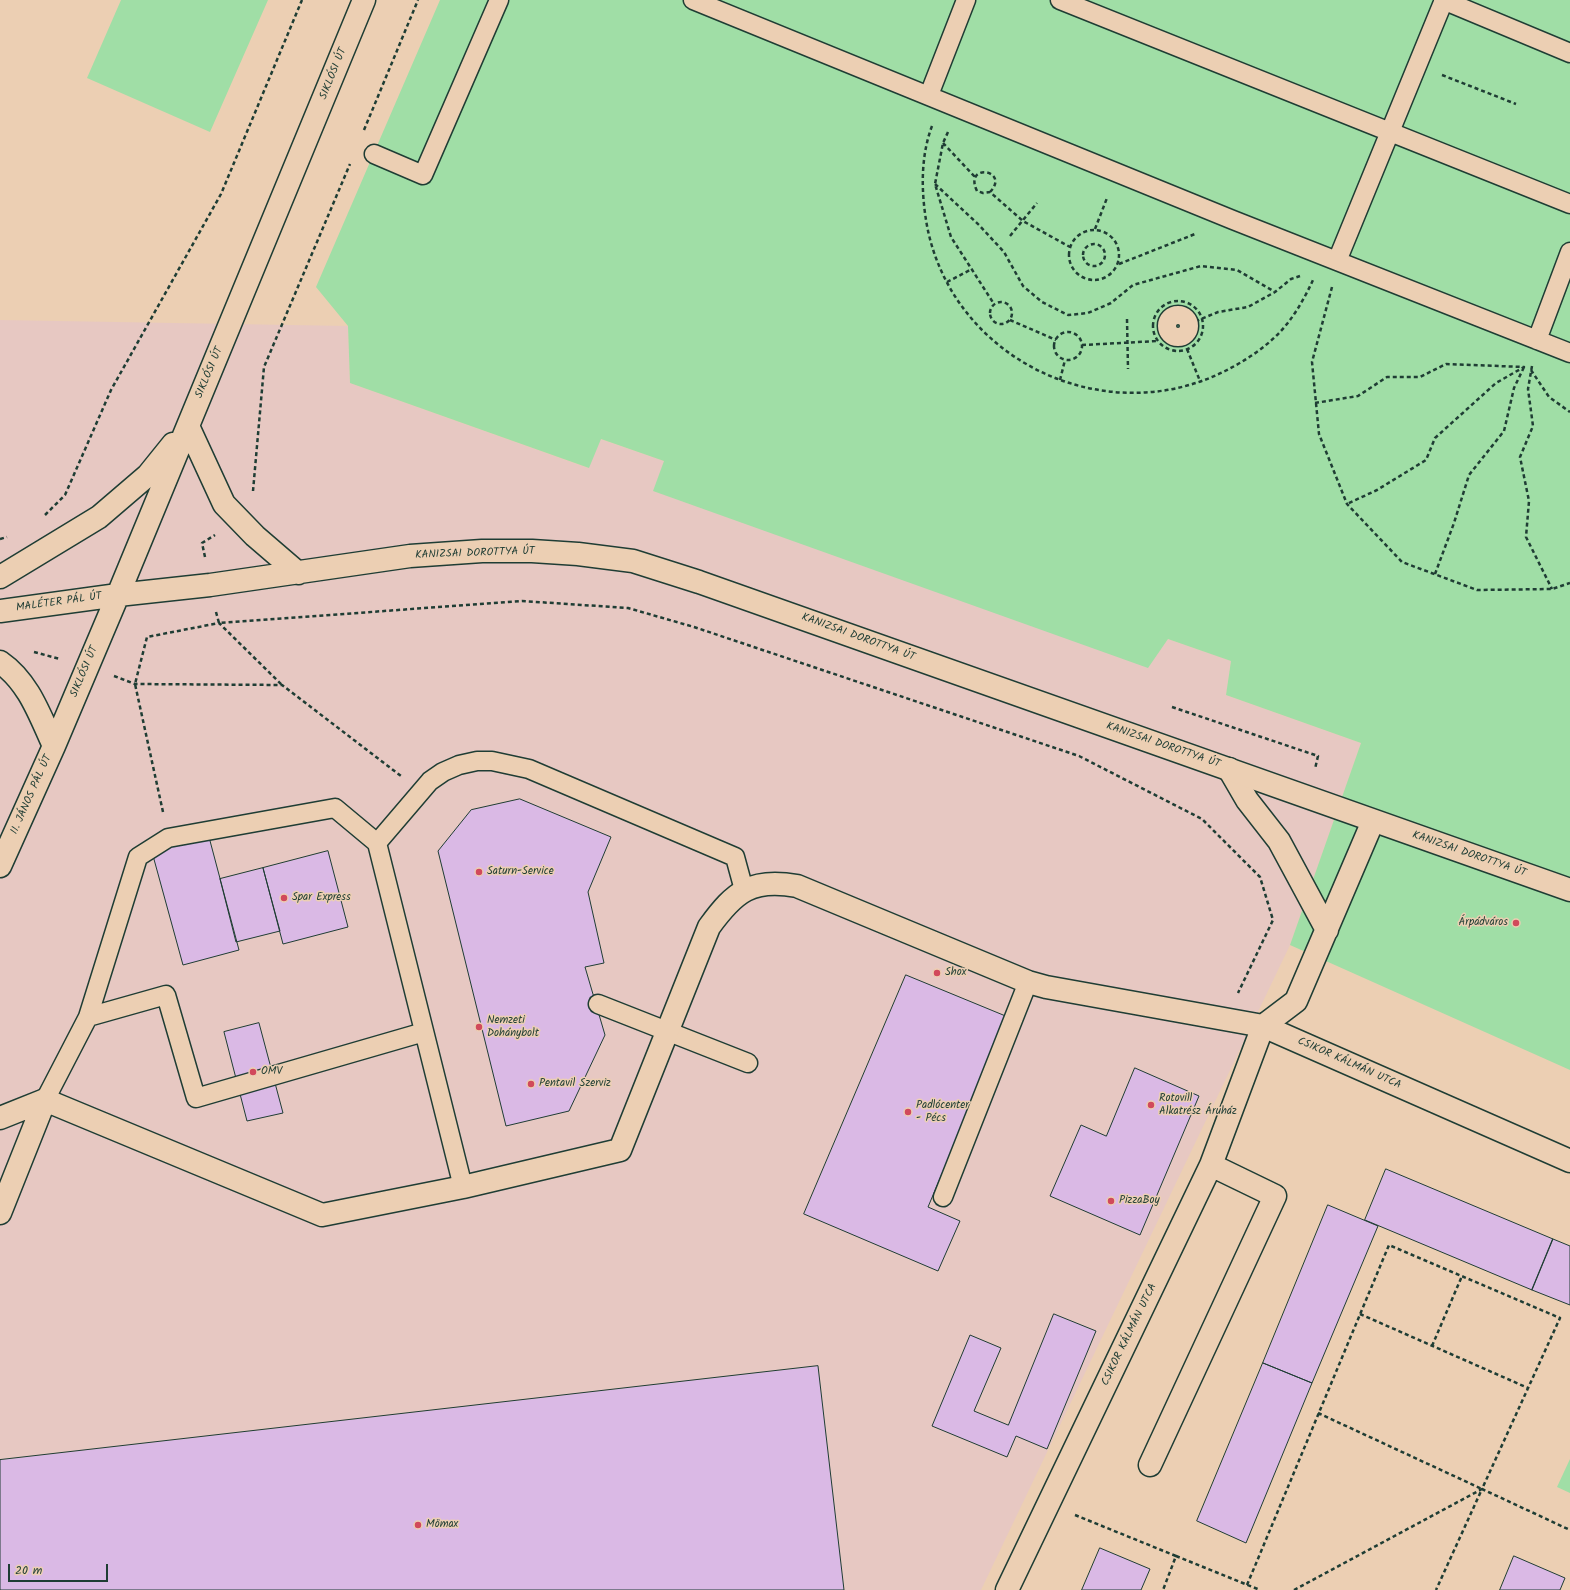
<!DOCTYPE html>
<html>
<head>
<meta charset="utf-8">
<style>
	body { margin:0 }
	#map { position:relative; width:1570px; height:1590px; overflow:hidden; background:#eccfb3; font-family:Kalam,sans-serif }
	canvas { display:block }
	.scale { position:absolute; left:8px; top:1564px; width:100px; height:18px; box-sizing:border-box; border:2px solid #1f3d34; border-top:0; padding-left:5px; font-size:12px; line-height:14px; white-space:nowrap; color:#1f3d34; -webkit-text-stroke:3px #eccfb3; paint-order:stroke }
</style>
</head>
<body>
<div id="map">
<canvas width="1570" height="1590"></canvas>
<div class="scale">20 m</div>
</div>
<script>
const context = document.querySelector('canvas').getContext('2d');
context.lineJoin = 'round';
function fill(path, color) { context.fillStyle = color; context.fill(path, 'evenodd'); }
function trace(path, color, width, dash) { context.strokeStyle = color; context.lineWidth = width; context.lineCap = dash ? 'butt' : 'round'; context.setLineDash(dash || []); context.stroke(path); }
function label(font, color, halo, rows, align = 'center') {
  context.font = font + ' Kalam,sans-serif'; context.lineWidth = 3; context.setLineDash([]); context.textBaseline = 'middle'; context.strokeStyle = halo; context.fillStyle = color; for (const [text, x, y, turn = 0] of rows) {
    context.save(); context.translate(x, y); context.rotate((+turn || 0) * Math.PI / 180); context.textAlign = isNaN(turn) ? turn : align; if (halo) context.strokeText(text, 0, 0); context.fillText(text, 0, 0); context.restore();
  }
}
fill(new Path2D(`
	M0,320L348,326L350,383L588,468L600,439L664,461L654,491L1148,667L1168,639L1231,661L1226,695L1361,743L1290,945L981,1590H0Z`), '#e7c8c2');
fill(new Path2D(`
	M121,0H268L210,132L87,78Z
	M440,0H1570V1070L1290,945L1361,743L1226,695L1231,661L1168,639L1148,668L653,491L664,461L601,439L589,468L350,383L348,326L316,287Z
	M1570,1459V1493L1557,1487Z`), '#a0dea6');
const building = new Path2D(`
	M520,799L611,837L588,892L604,963L585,967L605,1035L569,1111L506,1126L438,851L471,810Z
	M209,837L239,950L183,965L152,852Z
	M328,851L348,927L283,944L263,868Z
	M263,868L280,931L236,942L220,879Z
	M906,975L1008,1017L928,1207L960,1221L938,1271L804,1214Z
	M259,1023L283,1113L247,1121L224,1032Z
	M1135,1068L1199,1096L1140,1235L1050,1196L1081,1125L1106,1136Z
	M1386,1169L1553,1239L1532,1290L1365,1220Z
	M1328,1205L1378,1226L1312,1383L1263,1363Z
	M1553,1239L1570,1246V1305L1532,1290Z
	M1054,1314L1096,1331L1047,1449L1016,1436L1007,1457L932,1426L970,1335L1001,1348L974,1411L1008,1425Z
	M1263,1363L1312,1383L1246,1543L1197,1521Z
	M818,1366L844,1590H0V1460Z
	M1100,1548L1150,1569L1141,1590H1082Z
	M1514,1556L1565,1578L1560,1590H1500Z`);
fill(building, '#dab9e5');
trace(building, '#1f3d34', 1);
const lane = new Path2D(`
	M693,0L1233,220L1570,353
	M1060,0L1570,204
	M1443,0L1570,53
	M929,95L966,0
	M374,154L423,175L499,0
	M1337,261L1444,0
	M1167 326a11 11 0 1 1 22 0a11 11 0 1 1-22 0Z
	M1537,340L1570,252
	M377,843L430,781L443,772L459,765L477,761H492L529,769L735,857L744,890
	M598,1004L748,1063
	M88,1017L166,995L196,1098L424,1032
	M45,1100L88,1017L138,857L168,838L335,808L377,843L463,1187
	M943,1197L1028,982`);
const street = new Path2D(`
	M1229,769L1247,800L1279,841L1327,930
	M1263,1026L1296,1001L1373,821
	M0,1118L45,1100L322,1215L463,1187L620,1150L709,927C735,891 752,878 797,886L1028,982L1046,987L1263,1026L1570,1161
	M0,1213L45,1100
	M1150,1465L1275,1196L1211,1165
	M1007,1590L1211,1165L1263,1026`);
const primary = new Path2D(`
	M188,426L224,504L255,536L298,573
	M0,577L99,517L148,475L173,444
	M0,611L118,595L210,585L410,556L482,551H532L578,554L633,561L699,582L1570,890
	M0,662C29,682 40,716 54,746
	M0,866L54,746L118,595L364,0`);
trace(lane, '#1f3d34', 21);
trace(street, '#1f3d34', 25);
trace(primary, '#1f3d34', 25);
trace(new Path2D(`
	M1442,75L1516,104
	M932,126C921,155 921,189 926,220C948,357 1102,433 1225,371C1249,359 1274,342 1290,320C1299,308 1307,293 1313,280
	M364,130L418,0
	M948,132L943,143L935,184L951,237L994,304
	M943,143L975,177
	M935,184L979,225L1004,252L1023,286L1042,302L1068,315L1088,313L1111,303L1133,285L1201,266L1237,270L1275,292
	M990,192C1011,170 963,162 977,191L983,193L990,192L1023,221L1070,247
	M1095,229L1107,198
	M1069 255a25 25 0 1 1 50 0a25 25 0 1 1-50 0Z
	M1010,236L1037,203
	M1083 255a11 11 0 1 1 22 0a11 11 0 1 1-22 0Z
	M1119,264L1195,234
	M947,282L972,269
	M1332,287L1312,362L1319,434L1347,504L1402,562L1477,590L1552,589L1570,583
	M1153 326a25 25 0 1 1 50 0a25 25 0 1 1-50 0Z
	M990 313a11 11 0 1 1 22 0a11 11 0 1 1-22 0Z
	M1127,319L1128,369
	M1010,320L1056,340
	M1189,324L1218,312L1248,307L1275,292L1291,279L1300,276
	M1054 346a14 14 0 1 1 28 0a14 14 0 1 1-28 0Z
	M1082,345L1158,341
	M1187,349L1200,381
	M1532,366L1528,389L1533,426L1520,457L1529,501L1526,537L1552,589
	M1531,370L1549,397L1570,412
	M1060,380L1065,360
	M1315,403L1358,396L1387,377H1420L1446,364L1524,367L1496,383L1435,438L1426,460L1377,490L1347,504
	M253,491L264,367L350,164
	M45,515L65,495L111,390L221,194L302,0
	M0,539L7,537
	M205,557L202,543L215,535
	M1435,574L1454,523L1469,475L1504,431L1514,388L1525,365
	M216,612L219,623L522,601L628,608L694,627L1079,756L1202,819L1260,877L1273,920L1238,993
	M34,652L60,659
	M114,676L135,684L282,685L401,776
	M1172,707L1318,756L1315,769
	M163,812L135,684L147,637L219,623L282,685
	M1360,1314L1528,1388
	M1432,1346L1462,1276
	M1318,1413L1482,1489
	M1075,1515L1176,1556L1163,1590
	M1176,1556L1260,1590
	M1247,1585L1389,1245L1560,1318L1482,1489L1570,1530
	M1294,1590L1482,1489L1436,1590`), '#1f3d34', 2.5, [4, 3]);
trace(lane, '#eccfb3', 18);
trace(street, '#eccfb3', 22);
trace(primary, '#eccfb3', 22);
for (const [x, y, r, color] of [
	[479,872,4,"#d1495b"],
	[284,898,4,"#d1495b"],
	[1516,923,4,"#d1495b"],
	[937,973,4,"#d1495b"],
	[479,1027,4,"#d1495b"],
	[253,1072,4,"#d1495b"],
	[531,1084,4,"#d1495b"],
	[1151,1105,4,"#d1495b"],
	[908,1112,4,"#d1495b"],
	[1111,1201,4,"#d1495b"],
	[418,1525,4,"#d1495b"]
]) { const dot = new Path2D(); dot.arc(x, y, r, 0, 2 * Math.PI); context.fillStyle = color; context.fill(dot); trace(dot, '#eccfb3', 1.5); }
label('11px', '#1f3d34', '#eccfb3', [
	["SIKLÓSI ÚT",334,74,-68],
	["SIKLÓSI ÚT",210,373,-67],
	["KANIZSAI DOROTTYA ÚT",475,554,-2],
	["MALÉTER PÁL ÚT",59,603,-8],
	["KANIZSAI DOROTTYA ÚT",858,638,20],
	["SIKLÓSI ÚT",85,672,-67],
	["KANIZSAI DOROTTYA ÚT",1163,746,19],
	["II. JÁNOS PÁL ÚT",32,795,-66],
	["KANIZSAI DOROTTYA ÚT",1469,855,19],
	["CSIKOR KÁLMÁN UTCA",1349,1064,24],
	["CSIKOR KÁLMÁN UTCA",1130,1335,-64]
]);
label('11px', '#1f3d34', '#eccfb3', [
	["Saturn-Service",487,872],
	["Spar Express",292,898],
	["Árpádváros",1508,923,"right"],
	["Shox",945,973],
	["Nemzeti",487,1021],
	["Dohánybolt",487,1034],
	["OMV",261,1072],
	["Pentavil Szerviz",539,1084],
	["Rotovill",1159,1099],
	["Alkatrész Áruház",1159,1112],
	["Padlócenter",916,1106],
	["- Pécs",916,1119],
	["PizzaBoy",1119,1201],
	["Mömax",426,1525]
], 'left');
</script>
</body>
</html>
